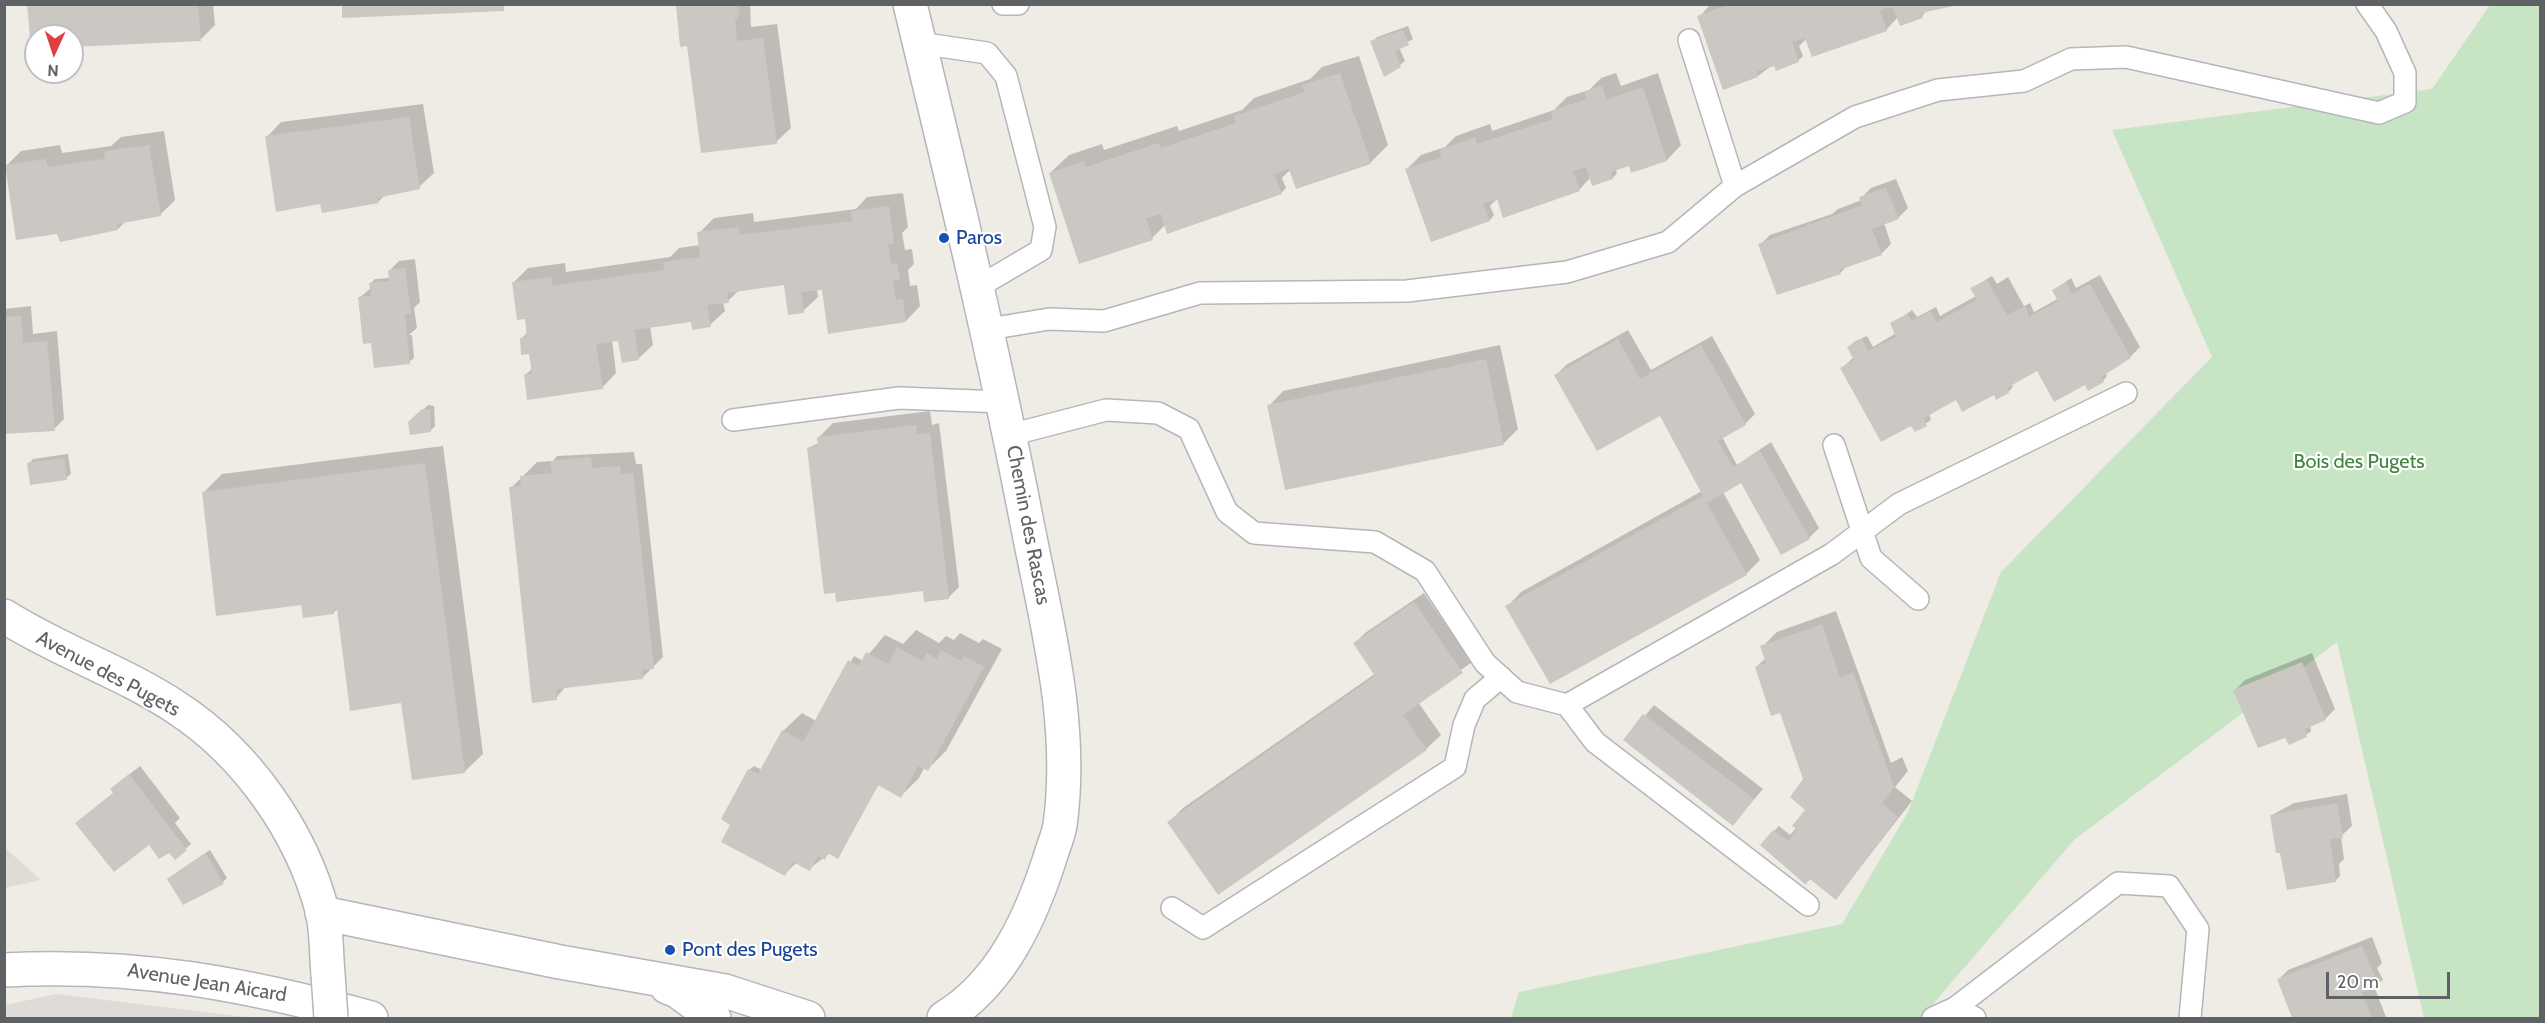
<!DOCTYPE html>
<html>
<head>
<meta charset="utf-8">
<style>
	body { margin:0 }
	#map { position:relative; width:2545px; height:1023px; overflow:hidden; background:#efece6; font-family:Cabin,sans-serif }
	canvas { display:block }
	.frame { position:absolute; inset:0; border:6px solid #5e6265; pointer-events:none }
	.north { position:absolute; left:24px; top:24px; width:60px; height:60px; box-sizing:border-box; background:#fff; border:2px solid #bfc0c1; border-radius:50%; rotate:183deg; font-size:16px; font-weight:700; line-height:24px; text-align:center; color:#5e6265 }
	.north::after { content:''; display:block; margin:auto; width:21px; height:27px; background:#dc413f; clip-path:polygon(50% 0,100% 100%,50% 72%,0 100%) }
	.scale { position:absolute; left:2326px; top:972px; width:124px; height:27px; box-sizing:border-box; border:3px solid #5e6265; border-top:0; padding-left:8px; font-size:18px; line-height:21px; white-space:nowrap; color:#5e6265; -webkit-text-stroke:4px #fff; paint-order:stroke }
</style>
</head>
<body>
<div id="map">
<canvas width="2545" height="1023"></canvas>
<div class="frame"></div>
<div class="north">N</div>
<div class="scale">20 m</div>
</div>
<script>
const context = document.querySelector('canvas').getContext('2d');
context.lineJoin = 'round';
function fill(path, color) { context.fillStyle = color; context.fill(path, 'evenodd'); }
function trace(path, color, width, dash) { context.strokeStyle = color; context.lineWidth = width; context.lineCap = dash ? 'butt' : 'round'; context.setLineDash(dash || []); context.stroke(path); }
function label(font, color, halo, rows, align = 'center') {
  context.font = font + ' Cabin,sans-serif'; context.lineWidth = 4.5; context.setLineDash([]); context.textBaseline = 'middle'; context.strokeStyle = halo; context.fillStyle = color; for (const [text, x, y, turn = 0] of rows) {
    context.save(); context.translate(x, y); context.rotate((+turn || 0) * Math.PI / 180); context.textAlign = isNaN(turn) ? turn : align; if (halo) context.strokeText(text, 0, 0); context.fillText(text, 0, 0); context.restore();
  }
}
fill(new Path2D(`
	M56,994L246,1017V1018H5V1005Z`), '#dedcd8');
fill(new Path2D(`
	M4,848H5L41,880L5,888Z`), '#dfdbd5');
fill(new Path2D(`
	M2490,5H2540V1018H2424L2337,642L2074,840L1921,1018H1511L1519,992L1842,924L1908,812L2001,572L2212,357L2112,130L2432,89Z`), '#c7e4c5');
fill(new Path2D(`
	M28,4H213L215,25L200,40L72,45V36H36V47Z
	M677,4H750L751,27L777,24L791,128L776,142L688,45Z
	M1711,4H1954L1926,10L1922,17H1898L1886,30L1807,38L1799,46L1803,56L1798,61L1775,63L1758,76L1699,17Z
	M1408,26L1413,39L1399,47L1405,61L1400,65L1372,42L1377,37Z
	M1359,56L1388,145L1370,163L1291,169L1282,178L1286,188L1281,193L1166,224L1152,238L1050,173L1069,155L1102,144L1104,150L1177,126L1179,131L1242,110L1254,98L1310,79L1322,67Z
	M1616,73L1621,86L1658,73L1681,145L1667,160L1615,168L1617,173L1613,178L1593,184L1591,177L1579,190L1498,198L1490,206L1494,215L1490,220L1467,228L1407,169L1421,155L1445,147L1456,136L1490,124L1492,131L1554,110L1567,97L1589,90L1601,78Z
	M423,104L434,173L419,187L386,194L378,202L267,137L281,122Z
	M164,131L175,200L160,215L126,221L118,229L58,232L7,165L21,151L60,145L62,153L111,146L121,137Z
	M1896,179L1908,208L1898,218L1884,223L1891,244L1881,254L1847,266L1840,273L1760,245L1770,235L1832,214L1838,209L1862,200L1861,198L1871,188Z
	M903,193L908,227L902,233L905,250L912,249L914,264L908,270L910,286L917,285L920,306L906,321L823,288L817,289L818,297L803,311L785,284L739,290L728,301L723,302L725,311L710,325L692,320L650,326L653,345L638,359L619,339L612,340L616,373L602,388L526,374L533,368L531,352L521,339L528,332L526,317L514,282L528,268L565,263L566,272L670,257L679,248L700,245L699,233L714,218L753,213L754,222L856,209L867,197Z
	M415,259L420,302L414,308L417,328L409,335H412L414,358L409,362L372,341L359,298L371,288L370,284L375,279L390,278L389,271L399,261Z
	M2100,275L2140,347L2130,357L2105,371L2107,376L2103,381L2087,385L2037,368L2011,383L2013,387L2008,392L2001,390L1956,398L1929,414L1931,420L1916,430L1842,368L1854,357L1849,347L1854,342L1867,336L1873,347L1896,333L1892,324L1912,310L1917,317L1936,307L1940,316L1976,296L1972,288L1992,276L1997,284L2008,277L2024,306L2030,303L2034,312L2059,298L2054,290L2071,278L2076,288Z
	M31,306L33,334L57,331L64,419L54,429L4,433V309Z
	M1628,330L1651,370L1712,336L1755,414L1745,424L1722,437L1737,465L1771,442L1819,528L1809,538L1742,480L1723,492L1760,560L1746,574L1507,607L1521,592L1702,491L1661,414L1556,375L1566,365Z
	M1500,345L1518,429L1504,443L1269,406L1283,391Z
	M428,405L434,406L435,426L430,431L410,422Z
	M930,411L932,425L939,423L959,587L949,597L925,590L808,448L819,443L818,438L833,423Z
	M443,446L483,754L464,772L403,702L339,608L334,612L302,603L204,492L222,474Z
	M634,452L636,464H642L663,657L642,678L566,686L556,698L511,488L537,462L553,461L557,456Z
	M68,454L71,474L66,478L29,464L33,459Z
	M1424,593L1472,662L1418,702L1441,735L1426,749L1218,893L1169,822L1183,808L1376,673L1355,643L1365,633Z
	M1836,611L1891,763L1902,757L1908,771L1895,787L1912,801L1848,883L1817,872L1806,883L1774,831L1779,826L1790,835L1797,827L1807,809L1804,779L1780,711L1756,667L1766,658L1762,647L1777,632Z
	M916,630L939,643L946,636L954,640L960,633L979,643L983,639L1002,649L946,751L928,769L924,768L919,778L901,796L879,784L838,857L830,853L809,869L797,862L785,874L736,818L749,770L754,766L762,770L783,731L802,713L816,721L854,656L863,661L885,635L903,644Z
	M2312,653L2335,709L2325,719L2310,725L2311,731L2306,735L2235,690L2245,680Z
	M1654,705L1763,789L1733,824L1625,740Z
	M140,766L180,818L175,823L191,844L175,858L114,793L122,780Z
	M2347,794L2352,826L2341,836L2344,859L2339,864L2340,876L2336,880L2272,815L2294,803Z
	M210,850L227,878L223,882L173,875Z
	M2372,937L2382,963L2377,968L2383,980L2374,986L2386,1017L2294,1018L2278,980L2288,970Z`), '#0003');
fill(new Path2D(`
	M27,4H198L201,41L72,47V36H36V49H31Z
	M342,4H504V11L342,18Z
	M676,4H739L737,8L740,13L735,21L737,41L763,38L777,144L701,153L687,46L680,47Z
	M1730,4H1958V5L1921,13L1923,18L1900,26L1893,8H1885L1880,11L1887,31L1812,57L1805,38L1792,42L1799,62L1776,71L1774,66L1757,71L1758,77L1723,90L1697,16Z
	M1403,30L1409,45L1395,51L1401,67L1384,77L1370,41Z
	M1340,73L1371,164L1296,189L1289,169L1274,174L1282,194L1167,234L1161,214L1146,218L1153,240L1079,264L1049,173L1084,161L1086,167L1159,143L1161,148L1236,123L1234,116L1305,92L1302,85Z
	M1602,86L1606,100L1643,87L1667,161L1631,173L1629,166L1611,172L1613,179L1592,186L1586,167L1573,171L1580,191L1503,218L1497,199L1483,204L1490,221L1431,242L1405,169L1441,158L1440,150L1475,137L1477,144L1553,119L1551,111L1587,99L1584,92Z
	M409,117L420,189L377,198L379,203L322,213L320,204L276,212L265,136Z
	M149,145L161,216L117,224L118,230L60,242L57,234L16,240L5,165L46,159L48,167L104,159L105,151Z
	M1886,188L1899,219L1872,229L1882,255L1839,270L1841,274L1777,295L1758,244L1862,205L1859,197Z
	M889,206L894,243L888,245L891,264L897,263L900,280L893,281L896,300L903,299L906,322L828,334L822,290L801,292L804,313L788,315L784,285L727,293L729,303L707,305L711,327L692,330L691,322L634,330L639,360L622,363L618,341L596,344L603,389L527,400L524,374H532L529,354L521,355L520,338L527,337L525,319L517,320L512,282L551,277L552,286L664,270L663,262L700,257L697,232L739,227L740,235L852,221L851,211Z
	M405,268L411,314H405L410,364L374,368L371,343L363,344L358,297L371,296L369,283L389,281L388,270Z
	M1987,280L2007,315L2025,306L2029,317L2058,301L2052,290L2066,282L2072,294L2090,284L2131,358L2101,377L2104,382L2088,391L2085,385L2054,402L2037,371L2007,388L2009,393L1996,400L1994,395L1962,412L1956,400L1924,418L1927,426L1915,432L1911,426L1881,442L1840,368L1854,360L1847,347L1862,339L1868,351L1896,337L1890,323L1907,314L1912,321L1930,311L1937,322L1977,300L1970,288Z
	M21,316L23,343L47,341L55,431L4,434V317Z
	M1618,339L1640,379L1701,345L1746,425L1718,441L1733,467L1760,451L1810,539L1781,555L1741,483L1707,503L1747,575L1550,684L1505,606L1703,496L1660,416L1597,451L1554,375Z
	M1486,359L1504,445L1285,490L1267,405Z
	M422,409L430,410L431,432L410,435L408,422Z
	M916,425L917,435L930,433L949,599L924,602L923,591L836,602L835,593L824,594L807,448L818,446L817,437Z
	M591,457L592,468L620,466L621,474L633,473L654,669L642,670L643,679L556,689L557,700L532,703L509,487L521,486L520,476L552,473L550,461Z
	M64,458L67,480L30,485L27,463Z
	M425,463L465,773L412,780L401,703L350,711L337,609L334,610V614L303,618L301,605L216,616L202,492Z
	M1414,602L1463,673L1403,715L1427,750L1218,895L1167,822L1375,676L1353,643Z
	M1822,624L1840,678L1853,673L1894,787L1882,803L1898,817L1836,900L1811,880L1807,881L1806,885L1760,845L1773,830L1788,841L1797,829L1792,826L1805,810L1790,797L1803,779L1780,713L1771,716L1755,667L1766,663L1760,646Z
	M897,647L922,661L927,653L937,659L941,650L961,661L964,656L984,667L928,771L918,766L901,798L878,785L838,859L828,853L825,860L818,856L810,871L793,862L785,876L721,842L730,825L721,819L748,769L758,774L782,730L803,742L848,660L859,666L866,652L888,664Z
	M2302,662L2326,720L2305,729L2307,737L2289,745L2285,738L2258,748L2233,690Z
	M1643,714L1754,799L1733,826L1623,740Z
	M129,774L187,850L175,860L169,853L159,859L149,845L114,872L75,823L113,793L110,789Z
	M2337,803L2343,838L2330,839L2336,882L2287,890L2280,853H2276L2270,815Z
	M205,853L224,884L183,905L167,879Z
	M2362,946L2379,986L2362,992L2372,1018H2292L2277,979Z`), '#cbc7c3');
const service = new Path2D(`
	M1003,4H1018
	M1689,40L1735,186
	M919,43L987,53L1006,76L1045,227L1041,250L978,287
	M989,329L1049,319L1104,321L1200,293L1407,291L1567,272L1668,242L1735,186L1855,117L1938,90L2024,81L2071,59L2126,57L2379,113L2405,102V73L2386,31L2367,4
	M733,420L899,398L1003,402
	M1010,435L1106,410L1158,413L1189,429L1227,512L1254,533L1375,542L1425,571L1485,663L1517,692L1567,705L1832,554L1899,504L2126,393
	M1834,445L1871,558L1918,599
	M1567,705L1595,742L1808,905
	M1172,908L1203,928L1455,767L1464,725L1475,699L1501,677
	M1955,1008L1975,1018
	M1933,1018L1955,1008L2118,883L2169,886L2198,929L2190,1018`);
const minor = new Path2D(`
	M910,4C952,178 994,352 1028,528C1047,625 1074,725 1060,825C1058,837 1052,850 1049,861C1029,922 1000,984 944,1018`);
const tertiary = new Path2D(`
	M322,913L560,962L725,991L808,1018
	M4,970C136,963 246,984 371,1018
	M667,987L677,991L714,1018`);
const secondary = new Path2D(`
	M4,616C59,651 123,672 177,708C246,753 301,831 322,910C327,930 326,953 328,974`);
trace(service, '#b3b7ba', 24);
trace(minor, '#b3b7ba', 36);
trace(tertiary, '#b3b7ba', 36);
trace(secondary, '#b3b6ba', 36);
trace(service, '#fff', 21);
trace(minor, '#fff', 33);
trace(tertiary, '#fff', 33);
trace(secondary, '#fff', 33);
const secondaryBridge = new Path2D(`
	M328,974L331,1018`);
trace(secondaryBridge, '#b3b6ba', 36, []);
trace(secondaryBridge, '#fff', 33);
for (const [x, y, r, color] of [
	[944,238,6,"#1a4fb4"],
	[670,950,6,"#1a4fb4"]
]) { const dot = new Path2D(); dot.arc(x, y, r, 0, 2 * Math.PI); context.fillStyle = color; context.fill(dot); trace(dot, '#fff', 2); }
label('20px', '#164399', '#fff', [
	["Paros",956,238],
	["Pont des Pugets",682,950]
], 'left');
label('20px', '#3f853d', '#fff', [
	["Bois des Pugets",2359,462]
]);
label('20px', '#5e6265', '#fff', [
	["Chemin des Rascas",1028,525,79],
	["Avenue des Pugets",108,674,28],
	["Avenue Jean Aicard",207,983,9]
]);
</script>
</body>
</html>
